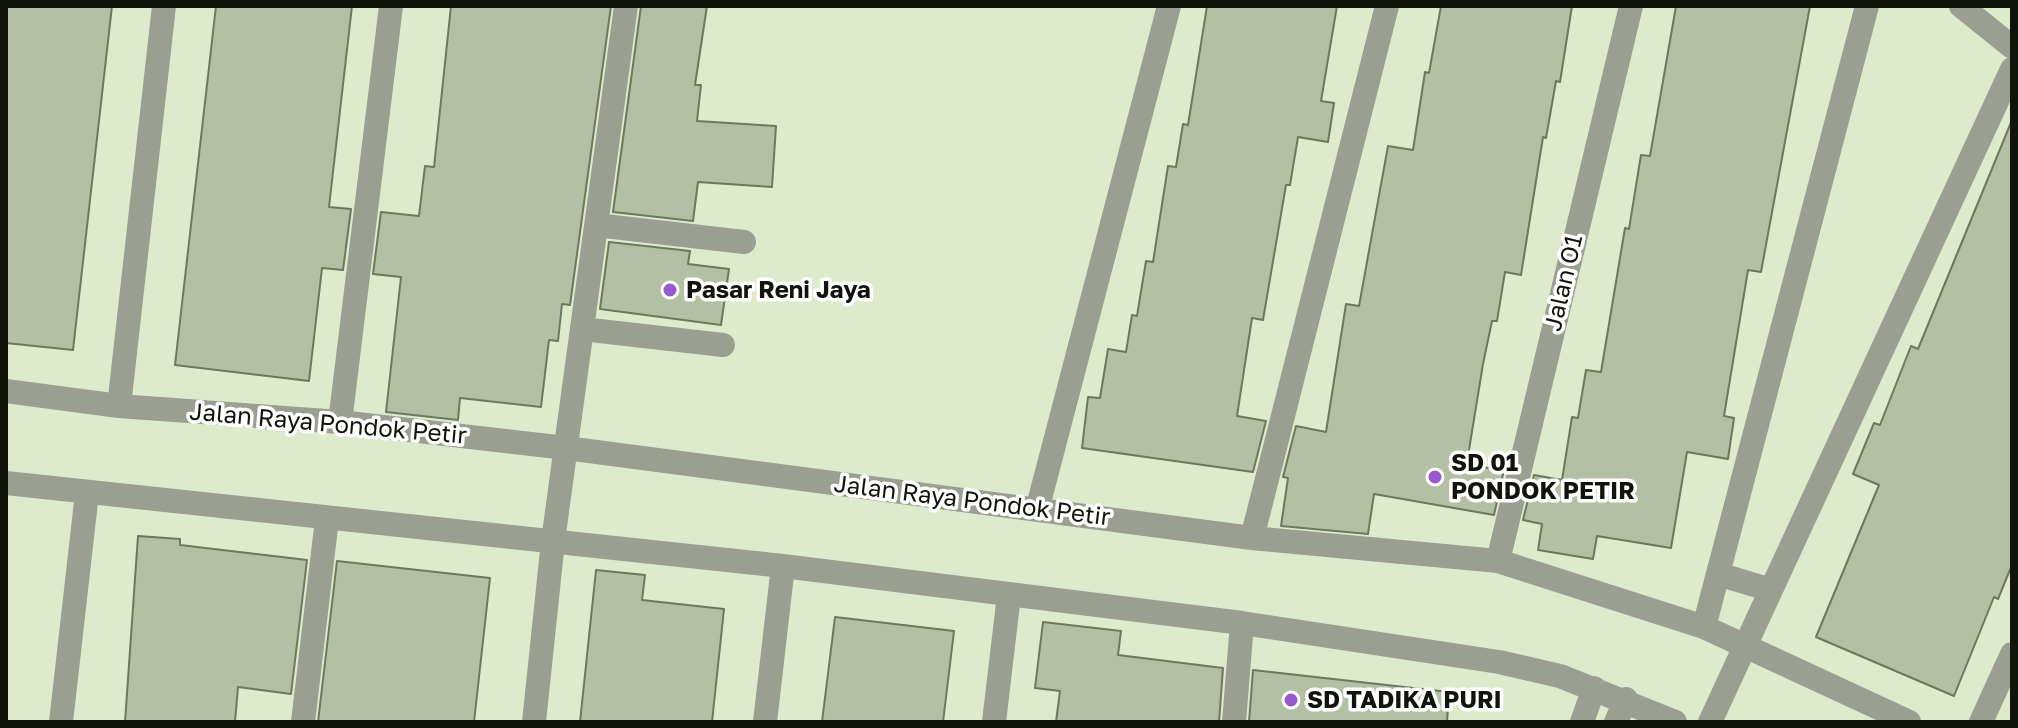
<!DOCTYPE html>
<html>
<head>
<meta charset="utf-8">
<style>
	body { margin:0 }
	#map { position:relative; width:2018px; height:728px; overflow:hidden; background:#ddebcc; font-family:"Golos Text",sans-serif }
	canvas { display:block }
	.frame { position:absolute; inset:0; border:8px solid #10140a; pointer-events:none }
</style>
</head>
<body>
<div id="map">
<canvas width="2018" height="728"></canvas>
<div class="frame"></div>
</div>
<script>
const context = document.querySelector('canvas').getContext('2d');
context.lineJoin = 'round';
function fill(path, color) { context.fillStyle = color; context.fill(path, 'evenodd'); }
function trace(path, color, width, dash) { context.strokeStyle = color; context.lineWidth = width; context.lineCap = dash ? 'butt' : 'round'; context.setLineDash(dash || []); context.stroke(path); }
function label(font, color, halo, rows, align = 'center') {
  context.font = font + ' "Golos Text",sans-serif'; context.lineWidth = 7; context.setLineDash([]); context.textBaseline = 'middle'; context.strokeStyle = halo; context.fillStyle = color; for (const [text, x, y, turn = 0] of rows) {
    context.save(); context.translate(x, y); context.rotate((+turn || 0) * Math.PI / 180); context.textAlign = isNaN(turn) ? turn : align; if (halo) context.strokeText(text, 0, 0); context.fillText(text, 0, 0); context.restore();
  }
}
const building = new Path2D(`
	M6,6H112L73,350L6,343Z
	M216,6H352L329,207L351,209L343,270L322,268L309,381L175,365Z
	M451,6H611L570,305L562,304L558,341L549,340L541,407L460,398L458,420L386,412L401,277L373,274L381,212L419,216L425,166L434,167Z
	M641,6H707L695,85H701L697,121L776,126L772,187L698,182L693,221L613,212Z
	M1207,6H1337L1321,101L1334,103L1328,142L1298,137L1290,185H1286L1263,320L1252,318L1237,416L1266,421L1253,472L1082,448L1088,397L1100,398L1108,349L1126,352L1132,315L1137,316L1146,261L1153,262L1168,166L1176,167L1183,124L1188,125Z
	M1441,6H1572L1560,82L1556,81L1546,138L1543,137L1521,275L1505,272L1497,321H1492L1483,364L1468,456L1484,458L1482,467L1504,470L1494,515L1374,494L1368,534L1281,526L1288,478L1283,477L1296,426L1326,432L1346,304L1359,306L1388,146L1413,150L1425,72L1429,73Z
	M1676,6H1810L1761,272L1748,270L1724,416L1734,418L1728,459L1687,452L1671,548L1597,536L1593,559L1538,550L1542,524L1523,520L1534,475L1562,480L1572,417L1578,418L1586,370L1601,372L1625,228L1629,229L1641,155L1650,156Z
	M2012,120V565L1998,599L1994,597L1954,696L1816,637L1879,485L1853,474L1874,423L1880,425L1911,346L1918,349Z
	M609,242L690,251L688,264L729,269L721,325L600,309Z
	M138,536L180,539V545L307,560L291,694L238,687L235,722H125Z
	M337,561L490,578L474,722H318Z
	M596,570L645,575L642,600L724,609L712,722H580Z
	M835,617L954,631L943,722H822Z
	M1043,622L1121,631L1118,655L1223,668L1219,722H1056L1060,691L1035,688Z
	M1253,670L1449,692L1447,722H1249Z`);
fill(building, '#b4c0a3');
trace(building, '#6d785d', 2);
trace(new Path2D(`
	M1961,6L2012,47
	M596,225L744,242
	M582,329L723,345
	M6,391L119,406L340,422L566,448L1252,538L1498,561L1704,627L1909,722
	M119,406L164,6
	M340,422L391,6
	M6,483L783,566L1242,623L1499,662L1560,676L1675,722
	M1037,510L1169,6
	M1252,538L1387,6
	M1498,561L1631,6
	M1718,574L1771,590
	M1704,627L1867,6
	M61,722L87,493
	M303,722L327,519
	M534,722L553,541L626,6
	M765,722L783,566
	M994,722L1009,595
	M1234,722L1242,623
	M1582,722L1594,688
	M1616,722L1626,699
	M1710,722L2012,69
	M1981,722L2012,654`), '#9a9f92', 24);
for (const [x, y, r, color] of [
	[670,290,8,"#9859cf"],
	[1435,477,8,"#9859cf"],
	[1291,700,8,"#9859cf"]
]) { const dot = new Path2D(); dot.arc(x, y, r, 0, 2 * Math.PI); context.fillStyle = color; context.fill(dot); trace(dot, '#fff', 3); }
label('24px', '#10140a', '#fff', [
	["Jalan O1",1564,283,-77],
	["Jalan Raya Pondok Petir",328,424,5],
	["Jalan Raya Pondok Petir",972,501,7]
]);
label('bold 24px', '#10140a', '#fff', [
	["Pasar Reni Jaya",686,290],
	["SD 01",1451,463],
	["PONDOK PETIR",1451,491],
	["SD TADIKA PURI",1307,700]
], 'left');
</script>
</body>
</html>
